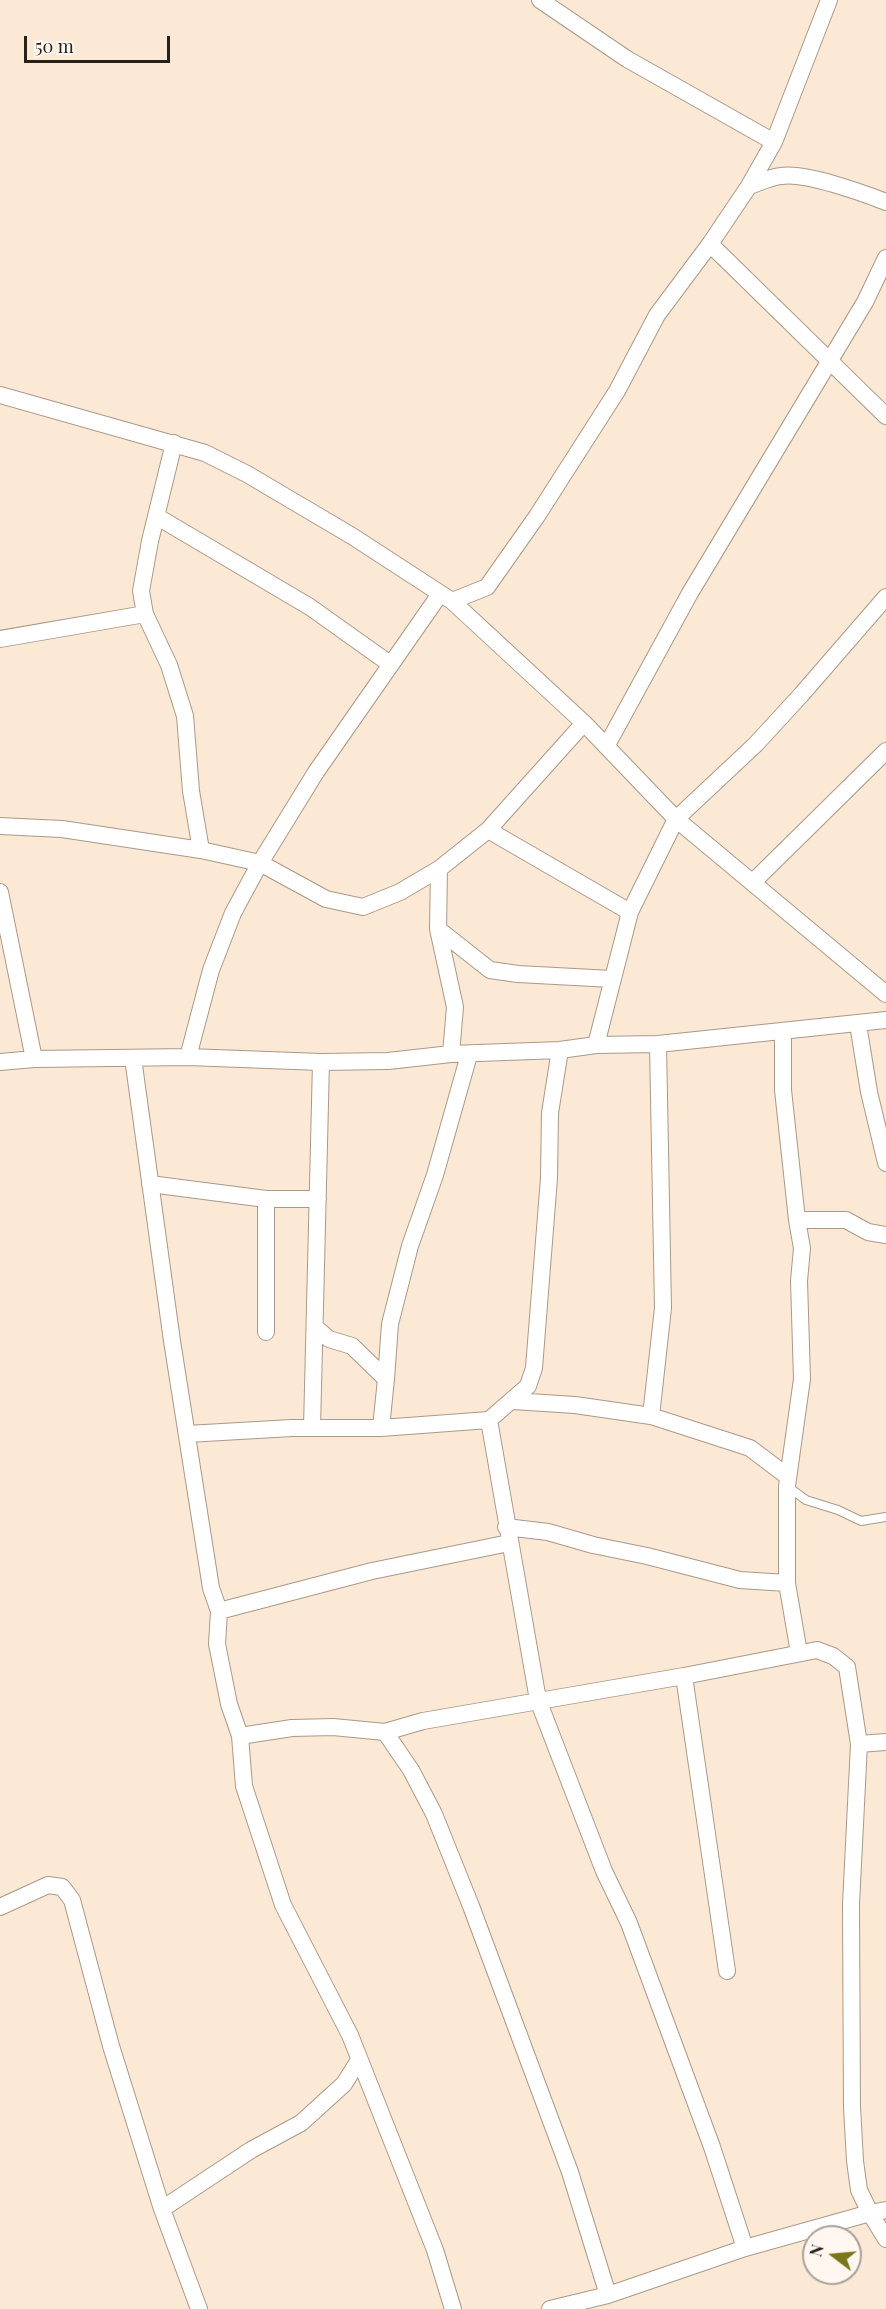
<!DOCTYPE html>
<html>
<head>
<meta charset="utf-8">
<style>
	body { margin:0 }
	#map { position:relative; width:886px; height:2309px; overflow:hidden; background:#fbe8d5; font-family:"Playfair Display",serif }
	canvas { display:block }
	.north { position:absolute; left:802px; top:2225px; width:60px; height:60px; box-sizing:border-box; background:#fff7f0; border:2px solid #a9a19a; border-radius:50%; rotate:286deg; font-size:16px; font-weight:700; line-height:24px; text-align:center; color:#28211a }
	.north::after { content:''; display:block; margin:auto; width:21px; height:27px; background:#7a761b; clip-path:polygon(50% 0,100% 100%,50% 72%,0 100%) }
	.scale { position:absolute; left:24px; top:36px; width:146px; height:27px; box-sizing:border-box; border:3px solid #28211a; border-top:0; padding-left:8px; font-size:18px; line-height:21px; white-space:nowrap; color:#28211a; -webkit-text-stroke:4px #fff7f0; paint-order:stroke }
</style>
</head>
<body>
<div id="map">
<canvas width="886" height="2309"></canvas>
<div class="north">N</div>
<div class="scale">50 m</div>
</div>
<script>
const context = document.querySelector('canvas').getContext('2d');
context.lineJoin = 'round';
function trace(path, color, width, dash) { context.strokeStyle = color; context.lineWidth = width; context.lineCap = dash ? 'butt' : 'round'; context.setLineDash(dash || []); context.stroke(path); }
const service = new Path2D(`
	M787,1486L806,1500L838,1510L861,1521L886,1517`);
const minor = new Path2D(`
	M540,0L627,59L774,142
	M749,186C759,183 770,177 781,176C805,172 863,193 886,202
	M710,244L886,416
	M0,395L205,453L247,474L352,536L452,601L584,723L676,819L886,994
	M174,443L150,541L141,591L145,614L169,665L185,716L191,791L201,850
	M156,516L310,607L390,664
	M452,601L487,587L537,516L617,391L657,315L710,244L749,186L774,142L829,0
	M0,639L145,614
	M607,745L690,593L865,302L886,258
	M0,826L62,829L201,850L260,863L326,899L363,907L400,892L439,869L488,830L584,723
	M488,830L630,912
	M439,869L438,929L455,1007L451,1054
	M753,882L886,751
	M0,892L34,1059
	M438,929L490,970L518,974L612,979
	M858,1024L869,1092L886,1163
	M783,1032V1090L797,1220L802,1248L799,1281L802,1379L787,1486V1583L799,1653
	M596,1045L630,912L676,819L756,744L801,695L886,597
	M560,1050L550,1113L549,1178L534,1368L528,1386L489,1420L538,1700L604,1871L629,1923L712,2147L745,2248
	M188,1057L211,970L233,913L260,863L316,772L440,594
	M133,1058L172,1341L211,1588L219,1611L217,1644L229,1704L240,1736L244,1786L283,1905L350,2035L435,2250L453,2309
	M0,1062L34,1059L188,1057L321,1062L388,1061L451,1054L560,1050L596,1045L658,1044L886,1020
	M150,1184L266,1199H318
	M266,1199V1332
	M797,1220H846L868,1232L886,1235
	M315,1327L329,1339L352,1346L386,1379L390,1324L410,1246L435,1175L469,1055
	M513,1401L575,1405L651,1416L750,1448L787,1476
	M651,1416L663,1308L658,1044
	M312,1428L321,1062
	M381,1428L386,1379
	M187,1434L292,1428H381L489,1420
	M506,1527L548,1532L593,1545L647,1556L740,1580L787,1583
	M219,1611L372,1571L509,1543
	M684,1676L727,1971
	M385,1732L411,1770L434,1814L471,1906L570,2172L608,2295
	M240,1736L292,1728L333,1727L385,1732L423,1721L684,1676L817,1650L833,1656L847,1667L859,1744L851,1904L852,2107L855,2161L859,2190L870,2213L886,2239
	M859,1744L886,1742
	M0,1907L48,1885L62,1887L72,1900L111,2046L162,2209L199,2309
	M162,2209L251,2150L301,2123L344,2084L359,2060
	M550,2309L608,2295L745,2248L870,2213L886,2210`);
trace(service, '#ab9988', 10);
trace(minor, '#ab9988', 18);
trace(service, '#fff', 8);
trace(minor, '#fff', 16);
</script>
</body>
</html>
